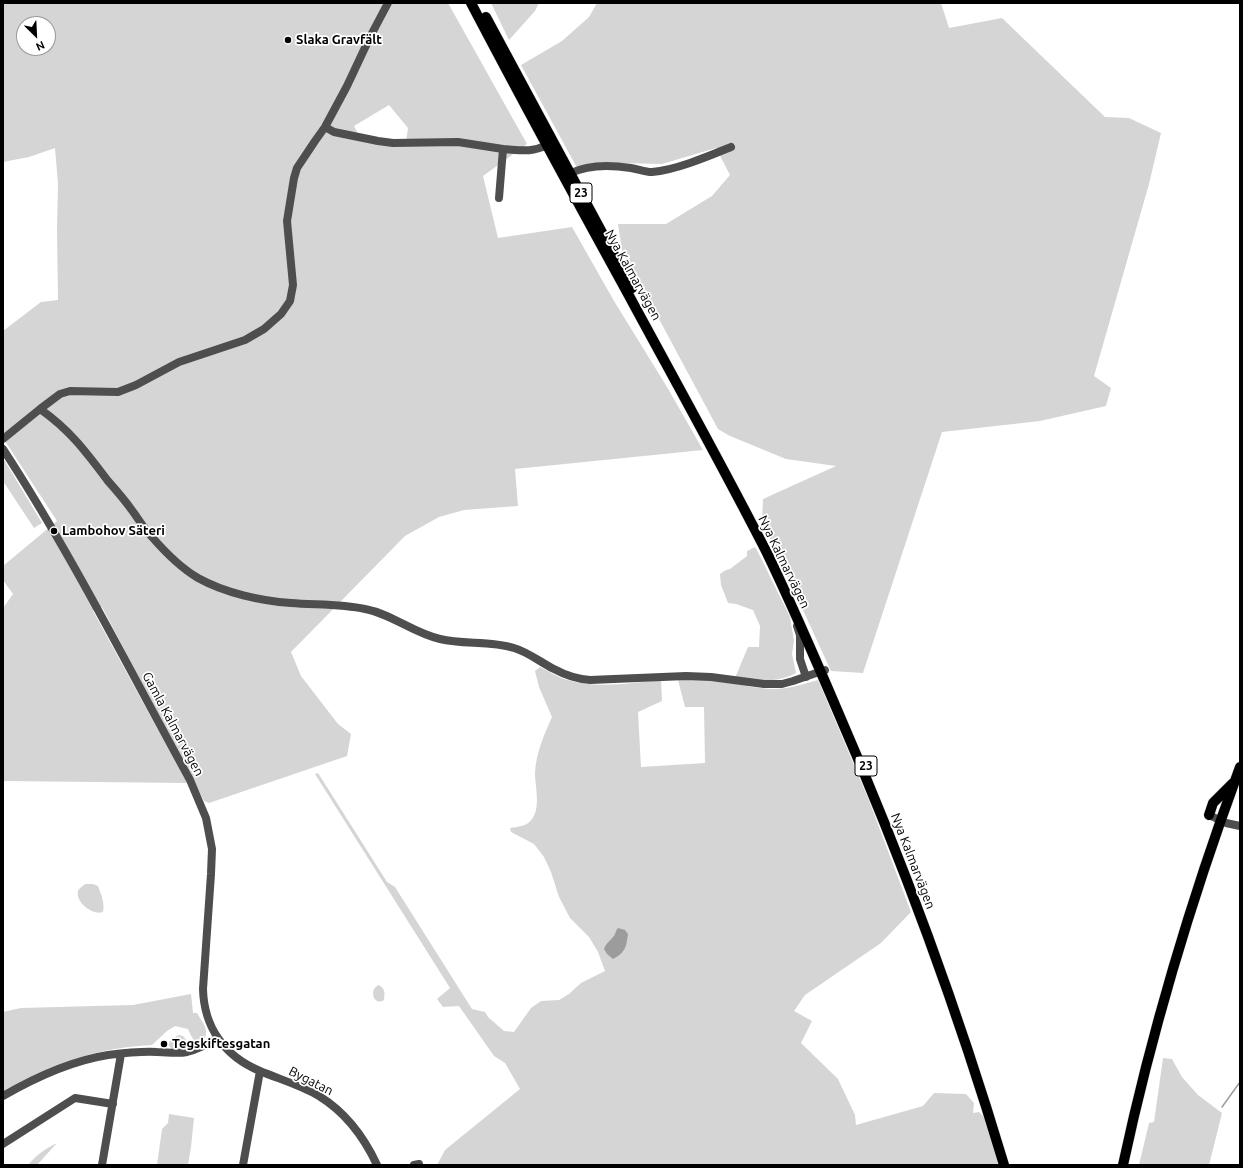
<!DOCTYPE html>
<html>
<head>
<meta charset="utf-8">
<style>
	body { margin:0 }
	#map { position:relative; width:1243px; height:1168px; overflow:hidden; background:#fff; font-family:Ubuntu,sans-serif }
	canvas { display:block }
	.frame { position:absolute; inset:0; border:4px solid #000; pointer-events:none }
	.north { position:absolute; left:16px; top:16px; width:40px; height:40px; box-sizing:border-box; background:#fff; border:1px solid #999; border-radius:50%; rotate:156deg; font-size:11px; font-weight:700; line-height:16px; text-align:center; color:#000 }
	.north::after { content:''; display:block; margin:auto; width:14px; height:18px; background:#000; clip-path:polygon(50% 0,100% 100%,50% 72%,0 100%) }
</style>
</head>
<body>
<div id="map">
<canvas width="1243" height="1168"></canvas>
<div class="frame"></div>
<div class="north">N</div>
</div>
<script>
const context = document.querySelector('canvas').getContext('2d');
context.lineJoin = 'round';
function fill(path, color) { context.fillStyle = color; context.fill(path, 'evenodd'); }
function trace(path, color, width, dash) { context.strokeStyle = color; context.lineWidth = width; context.lineCap = dash ? 'butt' : 'round'; context.setLineDash(dash || []); context.stroke(path); }
function label(font, color, halo, rows, align = 'center') {
  context.font = font + ' Ubuntu,sans-serif'; context.lineWidth = 3.5; context.setLineDash([]); context.textBaseline = 'middle'; context.strokeStyle = halo; context.fillStyle = color; for (const [text, x, y, turn = 0] of rows) {
    context.save(); context.translate(x, y); context.rotate((+turn || 0) * Math.PI / 180); context.textAlign = isNaN(turn) ? turn : align; if (halo) context.strokeText(text, 0, 0); context.fillText(text, 0, 0); context.restore();
  }
}
fill(new Path2D(`
	M3,3H448L527,144L483,176L498,238L572,227L614,301L667,387L703,450L515,469L518,506L464,510L439,517L405,536L291,652L301,676L338,724L351,734L347,756L209,803L204,801L102,607L93,611L187,783L3,781V608L13,594L3,580V566L57,521L3,438V331L41,302L58,300L57,230L58,184L55,148L29,157L3,162ZM24,24H48V48H24ZM389,105L408,128L406,142L360,138L354,126Z
	M491,3H539L535,11L509,40Z
	M597,3H941L949,28L1002,18L1105,117L1129,118L1161,133L1149,184L1094,376L1111,388L1106,406L1040,421L942,432L863,673L831,671L762,521L763,499L836,466L786,459L730,436L718,429L622,250L618,224H666L712,196L730,175L716,148L662,164L618,163L576,166L521,65L562,41L589,17Z
	M3,458L42,523L34,528L3,481Z
	M755,547L759,554L790,617L794,641L792,654L796,673C776,684 757,680 735,678L748,647H759L760,626L753,610L736,604L728,603L721,585L720,574L726,570L730,569L747,556V551Z
	M540,667C549,671 558,678 568,680C598,689 631,683 661,680L662,701L638,712L641,767L705,763L704,707H685L678,680C694,679 712,679 728,682C743,685 758,689 773,689C789,689 804,684 818,680L868,798L911,912L881,943L805,995L794,1011L812,1021L801,1043L838,1079L855,1115L856,1125L923,1106L934,1093L966,1094L974,1103L973,1113L979,1112L988,1121L1000,1165H437L445,1150L520,1089L505,1063L494,1056L459,1006L443,1007L437,999L450,988L315,774L318,773L387,882L395,887L472,1009L485,1012L488,1017L504,1031L514,1032L531,1008L541,1001L559,1000L569,994L581,983L605,971L598,952L589,937L570,918L559,897L551,872L544,857L534,844L511,832L510,828C517,827 528,826 532,819C541,807 535,787 535,773C536,753 544,735 552,717L539,687L535,671Z
	M85,884H93L98,886C101,894 105,903 103,912C93,916 75,902 78,891C79,888 83,886 85,884Z
	M379,985C385,989 385,992 384,1000C374,1007 368,989 379,985Z
	M191,994L193,1013H197C202,1022 210,1029 204,1040L205,1041C196,1048 191,1036 188,1029L175,1026L167,1031L152,1045C131,1046 109,1049 88,1055C58,1064 31,1079 3,1093V1012L21,1008L133,1005Z
	M179,1035L183,1036L187,1041C184,1049 179,1049 172,1049L168,1045C170,1040 174,1037 179,1035Z
	M1163,1058L1172,1059L1182,1077L1198,1095L1222,1113L1209,1165H1139L1149,1123L1154,1122Z
	M169,1114L194,1118L191,1147L188,1165H157L162,1129L168,1123Z
	M57,1143L37,1165H28C36,1155 45,1149 57,1143Z`), '#d5d5d5');
fill(new Path2D(`
	M618,928L625,930L628,934C626,947 626,952 613,959L607,954L604,949C606,943 609,942 613,937C616,934 615,931 618,928Z`), '#9c9c9c');
trace(new Path2D(`
	M1222,1107L1240,1082`), '#9c9c9c', 1.5);
const major = new Path2D(`
	M471,3C522,100 574,196 627,292C674,379 722,465 767,553C792,605 815,658 838,712C902,859 958,1011 1004,1165
	M486,17L632,288
	M1209,815L1213,803L1233,783
	M1123,1165C1152,1030 1192,897 1240,767`);
trace(major, '#dbdbdb', 11);
trace(new Path2D(`
	M325,127L334,132L378,141L393,143L458,142L503,149L499,198
	M503,149C520,150 531,153 547,145
	M571,173C589,164 612,165 631,168C638,169 645,172 652,172C676,170 709,156 731,147
	M40,409L60,394L70,391L118,392L136,385L179,362L245,340L264,329L281,314L290,301L293,285L287,221L294,178L297,168L315,141L325,127L347,86L370,37L388,3
	M3,439L40,409C70,430 86,452 108,481C116,490 124,499 131,509C138,518 144,529 152,537C165,552 181,568 198,578C225,593 261,601 291,603C316,605 341,604 365,609C392,614 413,633 440,639C464,645 490,640 514,648C528,652 540,662 554,669C565,675 577,679 590,680L686,676L711,677L764,684H782L793,681L825,670
	M3,449C72,555 129,669 190,780L206,818L212,849L211,874L203,989C204,1027 224,1056 260,1071C279,1079 300,1085 319,1096C345,1112 364,1137 377,1165
	M797,626L800,635V659L806,677
	M1209,815L1226,823L1240,826
	M3,1096C36,1077 70,1061 108,1055C124,1053 141,1051 157,1052C167,1052 177,1054 187,1052C198,1049 208,1044 218,1038
	M3,1144L75,1098L113,1104
	M102,1165L121,1054
	M243,1165L260,1071
	M414,1165L419,1164`), '#4e4e4e', 8);
trace(major, '#000', 10);
for (const [x, y, r, color] of [
	[288,40,4,"#000"],
	[54,531,4,"#000"],
	[164,1044,4,"#000"]
]) { const dot = new Path2D(); dot.arc(x, y, r, 0, 2 * Math.PI); context.fillStyle = color; context.fill(dot); trace(dot, '#fff', 1.5); }
for (const [x, y, w] of [
	[581,193,22],
	[866,766,22]
]) { const box = new Path2D(); box.roundRect(x - w / 2, y - 10, w, 20, 3); context.fillStyle = '#fff'; context.fill(box); trace(box, '#000', 1); }
label('bold 12px', '#000', null, [
	["23",581,193],
	["23",866,766]
]);
label('bold 13px', '#000', '#fff', [
	["Slaka Gravfält",296,40],
	["Lambohov Säteri",62,531],
	["Tegskiftesgatan",172,1044]
], 'left');
label('13px', '#000', '#fff', [
	["Nya Kalmarvägen",633,275,61],
	["Nya Kalmarvägen",784,562,64],
	["Gamla Kalmarvägen",173,724,62],
	["Nya Kalmarvägen",913,861,69],
	["Bygatan",311,1081,27]
]);
</script>
</body>
</html>
